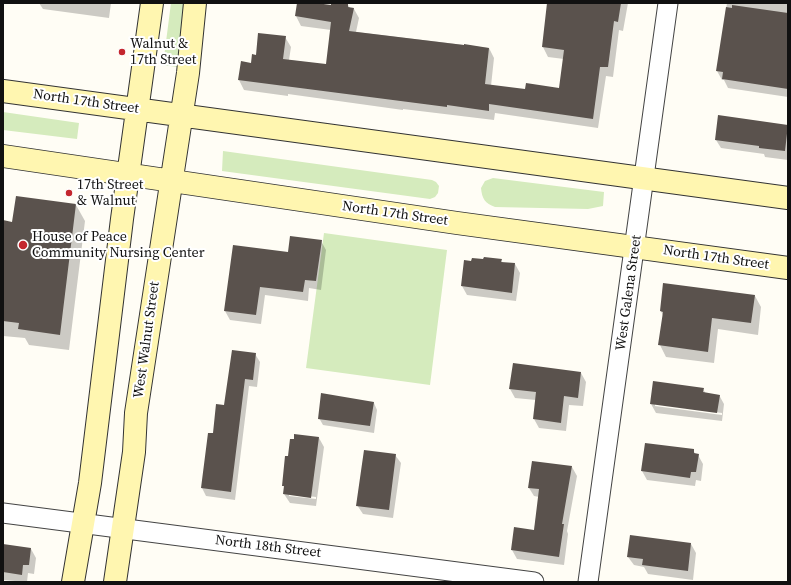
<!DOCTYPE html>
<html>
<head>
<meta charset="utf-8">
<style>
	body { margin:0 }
	#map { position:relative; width:791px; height:585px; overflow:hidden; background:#fffdf5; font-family:"Source Serif 4",serif }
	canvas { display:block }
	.frame { position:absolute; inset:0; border:4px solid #111; pointer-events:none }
</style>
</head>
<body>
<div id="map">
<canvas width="791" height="585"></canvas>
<div class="frame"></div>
</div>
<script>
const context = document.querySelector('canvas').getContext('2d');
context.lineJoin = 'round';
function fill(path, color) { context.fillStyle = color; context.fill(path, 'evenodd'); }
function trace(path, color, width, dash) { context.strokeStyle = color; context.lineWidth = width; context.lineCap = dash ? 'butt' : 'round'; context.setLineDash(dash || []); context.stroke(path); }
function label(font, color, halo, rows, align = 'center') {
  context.font = font + ' "Source Serif 4",serif'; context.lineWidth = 4; context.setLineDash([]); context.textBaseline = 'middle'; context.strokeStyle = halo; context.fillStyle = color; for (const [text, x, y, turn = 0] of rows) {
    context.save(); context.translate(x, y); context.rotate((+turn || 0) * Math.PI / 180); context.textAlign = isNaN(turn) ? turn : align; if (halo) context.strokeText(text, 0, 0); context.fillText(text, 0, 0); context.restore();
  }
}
fill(new Path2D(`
	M171,3H185L177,67L163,65Z
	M3,112L79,123L77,139L3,130Z
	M223,151L432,180L436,182L439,186L438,193L435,197L430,199L222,171Z
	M493,178L604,192L603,206L588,209L495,207C485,203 482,199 481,188L485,181Z
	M324,233L447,250L430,385L306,368Z`), '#d5ebbd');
fill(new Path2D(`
	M39,3H111L109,18L43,9Z
	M298,3L332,6V3L348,5L350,8L354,9L359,18L356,32L489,48L494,58L491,86L526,90L560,89L564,59L548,57L543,47L545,25L551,3H628L623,31L619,30L613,77L606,76L598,128L495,113L494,120L403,109V110L288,94V96L244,90L239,80L257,56L285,37L291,47L289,60L327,65L331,30L301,26L296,16Z
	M727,3H788V97L728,88L724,80H722L717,71Z
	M788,126V160L765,157L764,154L721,148L716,140Z
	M76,205L85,221L69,350L29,345L25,338L3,336V221L13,223Z
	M321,241L326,250L321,290L309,288L308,301L265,295L261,324L230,320L225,311L289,253Z
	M501,260L503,263L515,264L520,273L516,301L467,295L462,286L472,262Z
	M755,296L761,307L758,335L718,329L714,363L666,357L660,345L663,316L661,311Z
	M255,354L260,362L257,387L249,386L235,500L206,496L202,488L209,434H214L225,406Z
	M581,373L586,382L583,406L569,405L566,431L539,428L534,419L536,400L515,398L510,389Z
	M703,389L706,394L719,395L724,404L722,421L656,413L651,404ZM655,404L722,413V415L655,406Z
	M374,403L377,410L374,433L323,425L319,418Z
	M295,435L319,438L324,447L316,506L290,503L284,494L285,489L283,485L289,457ZM289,494L316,497V499L289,496Z
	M693,450L696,455H698L703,464L701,481L696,480L695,486L647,480L642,471Z
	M395,455L401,463L393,518L363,514L357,505Z
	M572,467L577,476L567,531L568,534L564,565L517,559L512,550L515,528L534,531L539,497L534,496L529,488Z
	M691,544L696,553L693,580L648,574L644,567L634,565L628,557Z
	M3,545L31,549L36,558L34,574L28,573L27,582L3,580Z`), '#0003');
fill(new Path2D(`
	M297,3H316L331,5V3H348V7L354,8L349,31L464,45V44L489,48L485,84L525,89L526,83L559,88L564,50L542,47L547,3H621L618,22L614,21L608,67H600L593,119L489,104V111L447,105V107L238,80L241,61L251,63L252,54L256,55L258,33L286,36L283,59L326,64L331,22L295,16Z
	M732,5L788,13V89L722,79L723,72L716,71L726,7L732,8Z
	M718,115L788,125L785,151L759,148V146L715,140Z
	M16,196L76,204L60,335L18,329L19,323L3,321V220L12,222Z
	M290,236L322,240L316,281L305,280L303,292L260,287L256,315L224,311L233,245L288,252Z
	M484,257L502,259L501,262L515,263L512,293L461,286L464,260L471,261L472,258L483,259Z
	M663,283L755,295L751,323L712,318L708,352L658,345L663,312L660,311Z
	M232,350L256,353L253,380L245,379L231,492L201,488L208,433H213L216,404L224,405Z
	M513,363L581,372L578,398L564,396L561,423L533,419L536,392L509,389Z
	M653,381L704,388L703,392L720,395L717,413L650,404Z
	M321,393L374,402L370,426L318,419Z
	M294,434L319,437L311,498L283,494L284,486H282L285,456H288L290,439H294Z
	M645,443L694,449V453L699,454L696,472H691L690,478L641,471Z
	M364,450L396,454L389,510L356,506Z
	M532,461L572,466L562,524H564L559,557L511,550L514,527L534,530L539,489L528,488Z
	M630,535L691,543L688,571L642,565L643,559L627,557Z
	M3,544L31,548L29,565H23L22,575L3,572Z`), '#5a524d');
const street = new Path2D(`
	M3,513L534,582
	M588,582L668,3`);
const secondary = new Path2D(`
	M3,91L788,198
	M3,156L457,223L788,268
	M73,582L90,483L122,219L152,3
	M115,582L134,452L136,413L188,73L195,3`);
trace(street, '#444', 21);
trace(secondary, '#333', 24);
trace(street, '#fff', 19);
trace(secondary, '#fff6b0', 22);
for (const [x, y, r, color] of [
	[122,52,4,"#c4262e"],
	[69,193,4,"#c4262e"],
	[23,245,5,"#c4262e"]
]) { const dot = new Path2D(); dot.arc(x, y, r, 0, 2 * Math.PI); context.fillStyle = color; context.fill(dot); trace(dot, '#fff', 1.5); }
label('14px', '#111', '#fff', [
	["Walnut &",130,44],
	["17th Street",130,60],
	["17th Street",77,185],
	["& Walnut",77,201],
	["House of Peace",32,237],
	["Community Nursing Center",32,253]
], 'left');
label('14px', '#111', '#fff', [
	["North 17th Street",86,102,8],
	["North 17th Street",395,214,8],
	["North 17th Street",716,258,8],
	["West Galena Street",629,293,-82],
	["West Walnut Street",147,340,-82],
	["North 18th Street",268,547,7]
]);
</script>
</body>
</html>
